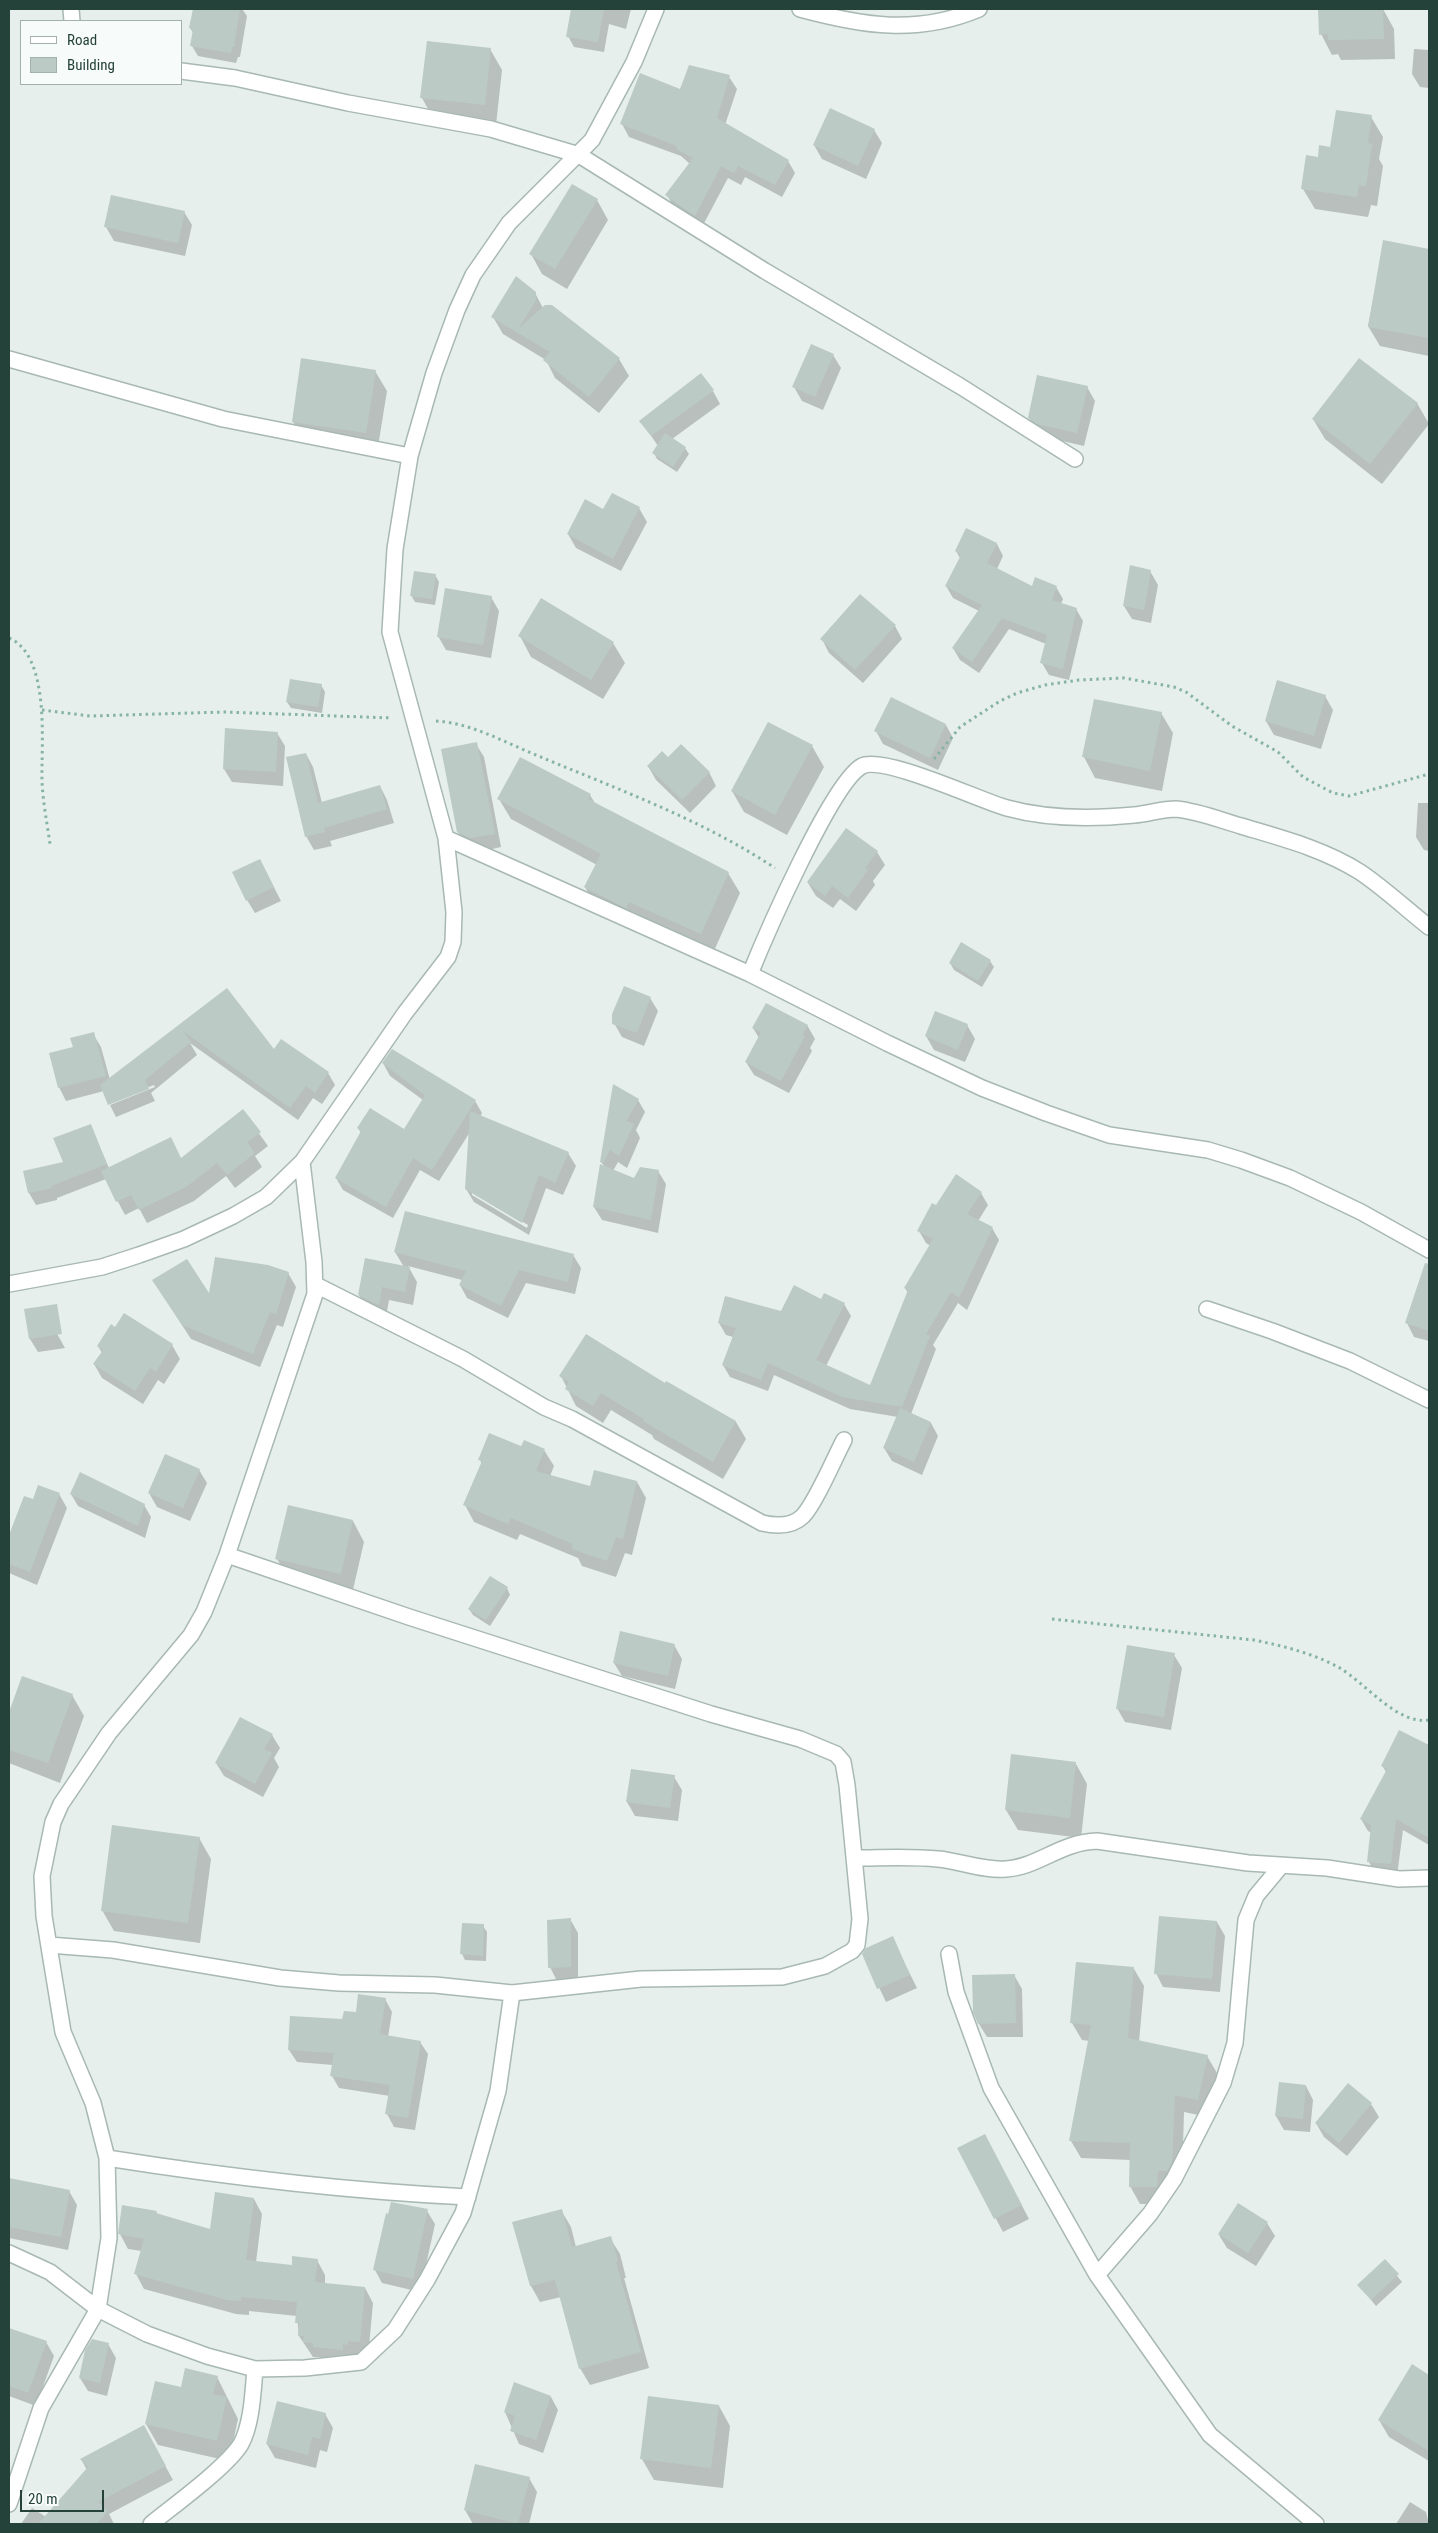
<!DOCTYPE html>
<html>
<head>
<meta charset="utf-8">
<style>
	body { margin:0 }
	#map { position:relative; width:1438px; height:2533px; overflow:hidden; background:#e6efeb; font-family:"Roboto Condensed",sans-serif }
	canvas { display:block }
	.frame { position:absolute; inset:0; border:10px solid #24423a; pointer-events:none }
	.legend { position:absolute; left:20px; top:20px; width:162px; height:65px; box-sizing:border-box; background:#f7fbf9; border:1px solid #a3b1ad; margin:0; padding:6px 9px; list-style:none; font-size:15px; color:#24423a }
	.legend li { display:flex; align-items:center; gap:10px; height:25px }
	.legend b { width:25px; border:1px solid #a3b1ad }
	.scale { position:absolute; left:20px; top:2490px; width:84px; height:22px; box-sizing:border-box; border:2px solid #24423a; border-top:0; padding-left:6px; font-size:15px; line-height:18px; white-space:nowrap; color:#24423a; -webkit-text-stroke:4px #f7fbf9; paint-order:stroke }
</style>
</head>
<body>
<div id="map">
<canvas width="1438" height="2533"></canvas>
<div class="frame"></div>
<ul class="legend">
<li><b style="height:6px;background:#fff"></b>Road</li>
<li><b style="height:14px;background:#bbcac4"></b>Building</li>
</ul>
<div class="scale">20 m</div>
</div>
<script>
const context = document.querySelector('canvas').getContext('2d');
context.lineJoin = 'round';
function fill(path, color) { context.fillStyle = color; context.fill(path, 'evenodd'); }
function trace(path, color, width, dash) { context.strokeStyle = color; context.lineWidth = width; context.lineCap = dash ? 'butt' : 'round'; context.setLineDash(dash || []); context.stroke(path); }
fill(new Path2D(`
	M194,9H242L247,16L240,57H238L236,63L198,56L192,46L194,34L190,28Z
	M577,9H631L626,29L609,24L604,52L574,47L568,36Z
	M1320,9H1383L1394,29L1395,59L1341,60L1338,54L1332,55L1321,34Z
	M490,49L502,70L496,125L433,118L422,98Z
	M1414,49L1429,50V88L1420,87L1412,74Z
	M729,77L737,89L725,125L788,161L795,173L782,197L745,177L741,185L728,178L702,227L674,207L667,195L690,164L681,156L629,137L622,124L681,91Z
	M1371,117L1383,137L1379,159L1383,166L1377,206L1371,205L1368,217L1315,209L1303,189L1331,149Z
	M874,130L882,143L866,179L822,159L814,145Z
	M597,200L608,220L567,289L542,274L531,254Z
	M184,212L192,225L185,256L114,241L106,227Z
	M1384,242L1429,250V356L1380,346L1368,326Z
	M535,293L543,308L619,359L629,376L599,413L555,378L546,360L503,334L493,317Z
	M833,355L841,368L823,410L802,401L794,387Z
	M375,371L387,391L377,453L305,442L293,422Z
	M1087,387L1095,401L1084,446L1045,437L1037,432L1029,418Z
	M713,391L720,404L672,439L685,448L689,454L677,472L657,459L654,453L658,446L641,421Z
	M1417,403L1429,424L1382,484L1325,439L1313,419Z
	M639,508L647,522L621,571L576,548L568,534L604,511Z
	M967,529L997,544L1003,556L997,569L1032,588L1056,587L1063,599L1061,604L1076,609L1083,621L1069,680L1049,675L1042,663L1046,644L1009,629L979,673L960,660L953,648L979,611L953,598L946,586L960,558L956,551Z
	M1150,571L1158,585L1151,623L1132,619L1124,606Z
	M435,575L439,582L435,605L415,602L411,595Z
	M491,597L499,611L491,658L446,650L438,636Z
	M895,626L902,639L863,683L829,653L822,639Z
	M520,636L613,643L625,663L603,699L531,657Z
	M321,685L325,692L322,713L291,708L287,702Z
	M1325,696L1333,710L1321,749L1274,735L1266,721Z
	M1161,713L1173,733L1162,791L1095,778L1084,757Z
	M946,725L953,738L938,770L883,744L876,731Z
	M277,733L285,746L283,786L232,782L224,769Z
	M476,744L484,757L501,847L479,852L466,846L458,832Z
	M812,746L824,767L787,835L744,812L732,791Z
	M306,754L313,767L322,803L380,786L387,800L394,823L330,841L332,846L314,850L306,836Z
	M668,759L709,772L716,786L690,813L656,780L648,766Z
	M590,795L596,805L728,873L740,893L713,953L597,908L585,887L597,865L511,819L499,799Z
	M1418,803H1429V851L1424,850L1416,837Z
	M877,852L885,865L873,881L875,885L856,911L840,899L833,908L816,896L808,883Z
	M260,860L281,901L255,913L247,900Z
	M962,944L990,961L994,967L982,987L954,970L950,963Z
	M226,990L274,1052L328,1073L335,1085L322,1104L313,1098L298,1120L190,1043L197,1055L151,1093L155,1101L116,1117L110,1105L155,1087L154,1085L109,1103L104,1091L66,1101L59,1087L74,1048L93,1034L101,1047L110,1080Z
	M650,998L658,1011L644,1046L622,1037L614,1023Z
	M807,1025L815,1039L810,1048L812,1051L789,1093L754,1075L746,1062L759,1038L753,1028Z
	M967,1025L975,1039L965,1062L934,1050L926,1036Z
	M383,1063L475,1101L482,1113L480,1117L568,1153L576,1166L563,1195L546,1188L529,1235L474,1202L466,1189L470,1132L439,1181L420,1170L393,1218L343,1190L336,1178L361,1133L358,1128L404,1131L423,1100L390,1076ZM472,1192L528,1225L527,1228L472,1195Z
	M638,1100L645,1112L636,1130L640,1138L627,1168L618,1162L613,1171L635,1180L658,1171L666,1184L658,1233L602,1220L594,1207L605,1167L601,1162Z
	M243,1111L268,1146L255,1156L262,1167L235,1188L226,1176L194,1201L147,1223L139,1208L125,1215L106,1179L57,1198V1200L36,1205L29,1193L25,1172L64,1163L90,1125L109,1168L181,1159Z
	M981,1193L988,1205L978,1221L992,1228L999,1240L967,1310L958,1303L933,1345L936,1349L911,1414L931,1423L938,1436L922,1475L892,1461L884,1448L898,1417L850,1409L774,1375L768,1391L730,1377L723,1365L733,1337L726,1335L719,1323L781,1313L821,1300L844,1304L851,1316L826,1366L871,1387L908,1293L905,1288L931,1246L926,1243L919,1231L936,1206Z
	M395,1252L573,1255L581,1268L575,1294L526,1283L508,1318L467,1298L460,1285L462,1280L408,1266L417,1282L413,1305L389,1300L386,1317L367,1309L359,1295L404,1267Z
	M288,1273L296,1287L283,1327L277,1325L260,1367L191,1339L162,1294L210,1296Z
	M1421,1278L1429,1280V1341L1414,1337L1407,1323Z
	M26,1310L50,1321L65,1348L38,1352L30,1339Z
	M172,1345L180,1359L164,1384L158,1380L143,1404L102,1378L94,1364L102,1353L98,1346Z
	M561,1376L665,1385L667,1382L736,1422L746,1439L723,1479L654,1439L652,1435L611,1410L603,1423L576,1406Z
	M522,1448L544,1450L554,1466L550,1476L591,1487L637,1482L646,1498L632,1555L625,1553L616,1577L582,1566L578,1558L520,1534L517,1540L474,1522L465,1505L482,1464L480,1460Z
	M199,1470L207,1483L190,1521L157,1507L149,1493Z
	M59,1494L67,1508L37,1585L9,1573V1539L25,1498L33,1501Z
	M71,1494L144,1505L151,1517L145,1538L78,1506Z
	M353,1521L364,1542L352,1594L289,1579L277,1559Z
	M507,1588L510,1595L490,1626L473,1615L469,1609Z
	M674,1645L682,1659L675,1689L622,1676L614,1663Z
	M1174,1655L1182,1668L1171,1730L1125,1722L1117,1708Z
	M22,1678L72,1695L84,1716L60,1783L9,1763V1716Z
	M1400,1732L1429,1747V1845L1403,1830L1397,1876L1375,1873L1369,1862L1372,1833L1368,1831L1361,1819L1386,1772L1382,1765Z
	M272,1735L280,1748L274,1758L279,1767L263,1797L224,1776L216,1763Z
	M1076,1764L1087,1784L1081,1838L1018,1830L1006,1810Z
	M674,1777L682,1790L678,1821L635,1816L627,1802Z
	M199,1838L211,1859L200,1943L114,1931L102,1910Z
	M570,1919L578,1933V1980L557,1981L550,1967Z
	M1217,1922L1225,1936L1220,1992L1163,1987L1156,1973Z
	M483,1926L487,1932L486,1961L465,1960L462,1954Z
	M892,1938L917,1988L886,2002L863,1954Z
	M1134,1969L1144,1986L1139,2042L1207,2056L1217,2073L1208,2117L1184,2112L1182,2180L1177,2189L1168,2188L1166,2204H1140L1130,2186L1131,2160L1081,2158L1071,2141L1090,2041L1082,2040L1072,2023Z
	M1014,1975L1022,1989L1023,2037H987L979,2024Z
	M385,1999L392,2012L388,2037L420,2042L428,2054L415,2130L394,2127L387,2114L390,2096L339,2088L332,2076L333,2065L297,2062L289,2050Z
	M1306,2086L1313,2100L1310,2132L1284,2130L1276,2116Z
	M1371,2104L1379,2117L1347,2156L1324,2137L1316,2123Z
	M959,2149H992L1029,2219L1003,2232Z
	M9,2179L69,2191L77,2205L68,2250L9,2238Z
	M254,2199L262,2214L256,2262L293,2266L317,2260L325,2275V2284L365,2288L373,2303L368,2357L323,2362L320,2357H313L299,2336L297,2316L249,2311V2315L236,2314L144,2289L136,2274L142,2251L128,2249L120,2234L156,2212L158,2215L211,2230Z
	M561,2210L571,2227L576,2247L610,2238L620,2254L626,2278H624L649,2368L590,2385L580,2368L561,2297L540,2302L531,2286L513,2223Z
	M427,2211L435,2224L420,2292L382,2283L375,2270Z
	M1267,2223L1275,2236L1256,2266L1227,2248L1219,2235Z
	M1385,2261L1402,2282L1376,2306L1359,2285Z
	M9,2329L46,2342L54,2356L36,2406L9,2396Z
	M108,2344L116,2358L107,2396L88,2391L80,2378Z
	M1413,2366L1429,2376V2461L1389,2437L1379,2420Z
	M217,2377L238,2419L229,2461L158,2445L146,2424Z
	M551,2397L558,2410L543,2453L519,2444L505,2412Z
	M649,2397L719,2406L730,2426L723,2488L654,2480L642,2459Z
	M325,2414L333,2428L327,2452L320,2450L316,2468L275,2458L267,2444Z
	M151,2440L173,2480L109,2514L114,2524H21L32,2508L46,2517L87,2470L81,2459Z
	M529,2478L537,2492L529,2524H473L465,2510Z
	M1410,2502L1426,2512L1429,2524H1396Z`), '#0003');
fill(new Path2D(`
	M193,9H240L234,47H232L231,53L190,46L193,29L189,28Z
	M571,9H604L598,42L566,37Z
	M1318,9H1383L1384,39L1328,40V34L1319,35Z
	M427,41L491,48L485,105L420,98Z
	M689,65L730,75L717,118L789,160L775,185L738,166L734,173L721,166L695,216L665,195L693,158L676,149L677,146L620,124L640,73L680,89Z
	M830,108L875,129L858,166L813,145Z
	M1336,110L1372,115L1368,143L1372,144L1366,186L1359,185L1357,197L1301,189L1306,155L1318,157L1319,145L1330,147Z
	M572,184L598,199L555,269L529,254Z
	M111,195L185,211L178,243L104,227Z
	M1383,240L1429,249V338L1368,327Z
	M516,276L536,292V300L519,328L545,305H552L620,358L589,397L543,360L550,352L491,317Z
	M811,344L834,354L815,397L792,387Z
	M301,358L376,370L366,433L292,422Z
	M1359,358L1418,403L1370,464L1312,419Z
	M701,373L714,390L651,436L639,421Z
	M1037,375L1088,386L1077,433L1037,424L1028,418Z
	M665,433L686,447L673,467L652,453Z
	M612,493L640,507L613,559L567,534L585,499L603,509Z
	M966,528L997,543L987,563L1032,586L1035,577L1057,586L1052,600L1077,608L1063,669L1040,663L1047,635L1002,618L972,662L952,648L982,605L945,586L961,555L955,551Z
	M1130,565L1151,570L1144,610L1123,606Z
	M414,571L436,574L432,599L410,596Z
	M445,588L492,596L483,645L437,637Z
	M860,594L896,625L855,670L820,639Z
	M541,598L614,642L591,680L518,636Z
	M290,679L322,684L318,707L286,702Z
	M1277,680L1326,695L1314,736L1265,721Z
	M891,697L946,724L930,758L874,731Z
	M1094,699L1162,712L1150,771L1082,757Z
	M768,722L813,745L775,815L731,791Z
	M225,728L278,732L276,772L223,769Z
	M477,742L495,834L470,838L457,832L441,749Z
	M681,744L710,772L682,800L647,766L662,751L668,757Z
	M306,753L318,803L380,785L387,809L324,828L325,832L305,837L286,757Z
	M520,757L591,794L588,799L729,872L701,934L629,902L626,908L584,887L601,854L497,799Z
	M846,828L878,851L865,868L868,870L848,898L832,886L825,896L807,882Z
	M260,859L274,887L246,901L232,872Z
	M961,942L991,960L978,981L949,963Z
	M624,986L651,997L637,1033L612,1024V1014Z
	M227,988L274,1049L281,1039L329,1072L315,1093L306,1086L290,1108L183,1031L191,1042L145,1080L149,1089L108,1105L100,1085Z
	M766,1003L808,1025L802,1035L805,1036L781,1081L745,1062L761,1032L752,1028Z
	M935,1011L968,1024L958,1050L925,1036Z
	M94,1032L106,1076L58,1088L49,1053L73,1047L70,1038Z
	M392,1049L476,1100L432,1170L413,1158L386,1207L335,1178L361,1131L357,1128L370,1108L404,1129L425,1095L382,1063Z
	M613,1084L639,1099L626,1121L634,1124L619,1156L610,1150L603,1163L600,1162Z
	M243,1109L261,1132L247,1142L255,1153L227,1175L217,1163L186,1187L139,1210L131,1195L116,1202L101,1171L171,1137L181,1158Z
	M470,1111L569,1152L555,1183L539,1175L522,1223L465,1189Z
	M91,1124L107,1164L51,1186L52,1188L28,1193L23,1171L63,1162L53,1138Z
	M600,1164L634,1178L640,1167L659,1170L651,1220L593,1207Z
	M956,1174L982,1192L967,1214L993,1227L959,1298L951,1292L926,1334L930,1336L902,1407L842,1397L768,1363L761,1380L722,1365L736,1328L718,1323L725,1296L781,1311L794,1285L821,1299L824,1293L845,1303L816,1360L870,1385L908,1290L904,1288L933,1239L917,1231L932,1203L936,1205Z
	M405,1211L574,1254L568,1282L519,1270L501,1306L459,1285L466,1271L394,1252Z
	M215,1257L268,1265L289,1272L276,1314L270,1312L253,1354L182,1325L152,1280L187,1259L209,1293Z
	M365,1258L410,1267L405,1292L382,1287L379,1305L358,1295Z
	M1425,1263L1429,1264V1331L1405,1323Z
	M57,1304L62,1334L29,1339L24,1309Z
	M124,1313L173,1344L156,1372L150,1368L135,1391L93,1364L103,1350L97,1346L111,1324L115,1327Z
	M586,1334L665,1383L666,1381L736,1421L713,1462L643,1421L644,1419L601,1393L593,1406L565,1389L569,1382L559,1376Z
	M900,1408L931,1422L914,1462L883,1448Z
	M489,1433L521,1446L524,1440L545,1449L536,1471L590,1486L594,1470L637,1481L623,1539L616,1537L607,1561L572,1549L573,1544L511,1518L508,1524L463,1505L482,1461L478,1460Z
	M165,1454L200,1469L183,1508L148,1493Z
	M80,1472L145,1504L138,1526L70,1494Z
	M38,1485L60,1493L30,1572L9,1564V1535L24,1496L33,1499Z
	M288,1505L353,1520L341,1574L275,1559Z
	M490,1576L508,1587L486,1620L468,1609Z
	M620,1631L675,1644L668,1676L613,1663Z
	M1127,1645L1175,1653L1164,1717L1116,1709Z
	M22,1676L73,1694L48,1763L9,1750V1712Z
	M240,1717L273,1734L264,1749L272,1753L255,1784L215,1763Z
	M1399,1730L1429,1745V1838L1396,1819L1391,1864L1367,1862L1371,1825L1360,1819L1387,1769L1381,1766Z
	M1011,1754L1076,1762L1070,1818L1005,1810Z
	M631,1769L675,1775L670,1808L626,1802Z
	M112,1825L200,1837L188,1923L101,1911Z
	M1159,1916L1217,1921L1212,1979L1154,1974Z
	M571,1918V1967L548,1968L547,1920Z
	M462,1923L484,1924L483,1956L460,1954Z
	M893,1936L910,1975L877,1989L862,1954L866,1948Z
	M1076,1962L1134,1967L1128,2038L1208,2055L1198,2100L1175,2095L1172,2162L1167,2171H1158L1157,2187H1129L1130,2143L1069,2141L1091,2025L1070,2023Z
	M1015,1974L1016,2023L978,2024L973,2012L972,1975Z
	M358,1994L386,1998L380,2034L421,2041L408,2118L385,2114L390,2085L330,2076L334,2053L288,2050L290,2016L342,2019L344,2011L356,2012Z
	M1279,2082L1306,2085L1303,2119L1275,2116Z
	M1348,2083L1372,2103L1339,2143L1315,2123Z
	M985,2134L1022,2205L994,2219L957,2148Z
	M9,2178L70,2190L61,2237L9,2227Z
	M215,2192L254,2198L246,2260L292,2265V2256L318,2259L315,2282L365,2287L360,2342L348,2341V2345L343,2344V2350L313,2347V2343L303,2342L304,2336H298L299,2323H295L297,2302L241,2297V2301L227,2300L134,2274L144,2239L118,2234L122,2205L157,2211L156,2213L210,2229Z
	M391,2202L428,2209L413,2279L373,2270L386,2213L388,2214Z
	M1238,2203L1268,2222L1248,2253L1218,2234Z
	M562,2209L572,2247L611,2236L618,2261L616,2262L641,2352L579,2369L555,2280L530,2286L512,2222Z
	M1385,2259L1399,2274L1371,2300L1357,2285Z
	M9,2328L47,2341L28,2393L9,2386Z
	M92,2339L109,2343L100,2383L79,2378L85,2350Z
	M1412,2364L1429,2375V2451L1378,2420Z
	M185,2368L218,2376L213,2394L227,2397L217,2441L145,2424L155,2381L181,2387Z
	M514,2382L551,2396L536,2440L510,2431L515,2416L504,2412Z
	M648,2396L719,2405L711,2468L640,2459Z
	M277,2401L326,2413L320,2439L312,2437L308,2455L266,2444Z
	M144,2425L166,2466L98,2502L108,2511L97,2524H38L88,2467L80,2459Z
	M475,2464L530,2477L518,2524L464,2510Z`), '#bbcac4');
const minor = new Path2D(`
	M71,9L72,21
	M181,71L235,78L348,103L491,129L579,155L765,271L960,386L1075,459
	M9,359L223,419L410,456
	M446,838L750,974L887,1043L982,1088L1046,1113L1109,1135L1208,1150L1241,1160L1290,1178L1361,1212L1429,1250
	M750,974C765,937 832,782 862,766C884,755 981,801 1007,808C1047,819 1093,819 1134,815C1148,814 1161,809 1176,809C1198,811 1220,820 1241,826C1281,838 1324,849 1360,872C1384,888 1406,909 1429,927
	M9,1284L102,1267L139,1255L184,1239L233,1216L266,1197L302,1162L405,1013L448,957L453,942L454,912L446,838L390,632L395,549L410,456L434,373L457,310L473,275L509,223L592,140L634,62L656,9
	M316,1285L463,1359L544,1407L572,1419L762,1523C775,1526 792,1527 803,1516C816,1502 834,1459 844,1440
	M1207,1309L1272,1331L1350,1361L1429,1400
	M854,1858C881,1858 911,1856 938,1859C960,1861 984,1871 1006,1869C1038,1867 1061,1842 1097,1841L1248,1863L1327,1868L1399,1879L1429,1878
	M49,1945L113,1950L280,1978L339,1983L435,1985L512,1993L641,1979L782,1977L825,1966L852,1951L857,1945L860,1919L847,1785L843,1762L836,1754L800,1739L711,1714L409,1617L227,1555
	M949,1954L956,1992L991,2088L1097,2275L1210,2435L1316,2524
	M107,2158C227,2177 347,2191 468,2197
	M9,2253L50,2272L98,2309L147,2334L207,2356L255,2369L305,2368L361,2362L395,2330L427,2280L463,2213L498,2091L512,1993
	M1097,2275L1150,2214L1174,2179L1223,2083L1235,2043L1246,1920L1256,1896L1281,1866
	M9,2504L41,2408L98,2309L109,2238L107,2158L93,2103L63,2032L44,1916L42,1876L53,1822L61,1804L109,1733L191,1635L204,1612L227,1555L315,1294L314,1262L302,1162
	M151,2524C173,2506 227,2467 241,2444C252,2424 253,2391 255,2369`);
const tertiary = new Path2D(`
	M800,9C863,26 917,35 979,9`);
trace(minor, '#a8b8b2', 18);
trace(tertiary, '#a8b8b2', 18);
trace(new Path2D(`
	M9,638C51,656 41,745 42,782C43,802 47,823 50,844
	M42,710L90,716L225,712L392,718
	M436,721C471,723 504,742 536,755C617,789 701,819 775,868
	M934,759L960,727L1000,701L1017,693L1045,685L1079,680L1124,678L1174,687L1186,692L1232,726L1278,752L1303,777L1333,793L1349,796L1429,774
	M1052,1619L1254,1640C1283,1646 1312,1653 1338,1667C1366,1683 1397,1725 1429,1720`), '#86b3a5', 3, [2.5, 4]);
trace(minor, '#fff', 15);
trace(tertiary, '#fff', 15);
</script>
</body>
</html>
